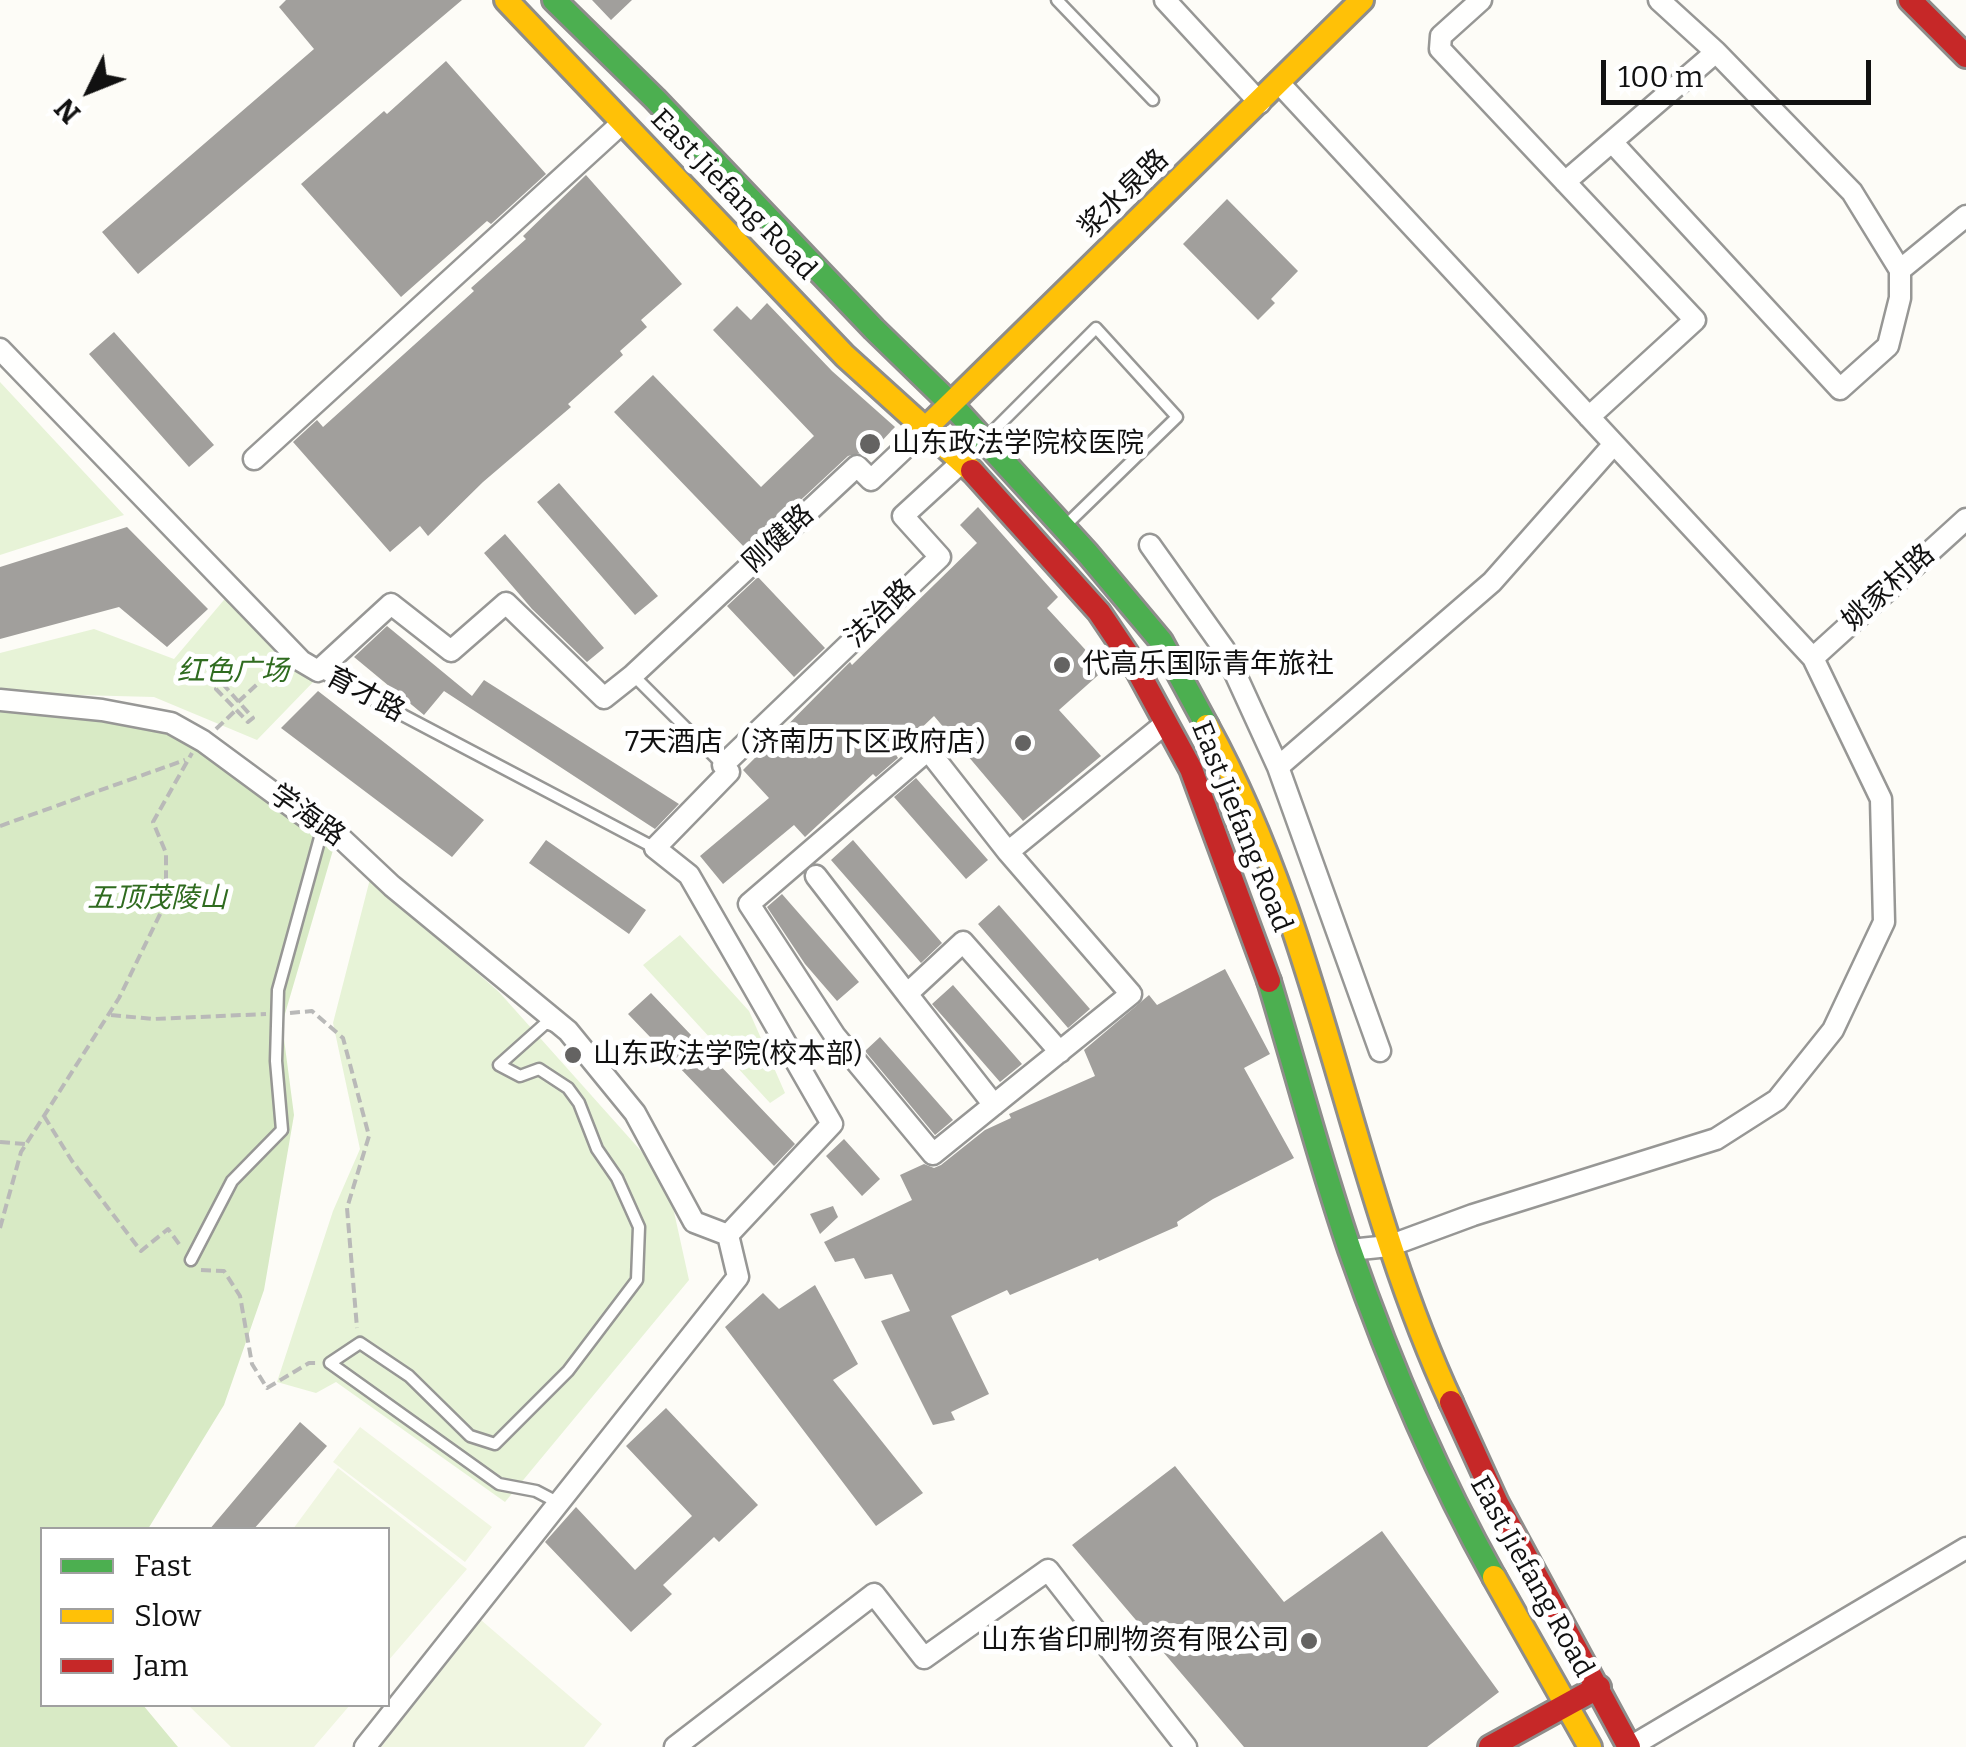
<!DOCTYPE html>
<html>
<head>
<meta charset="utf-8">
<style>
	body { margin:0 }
	#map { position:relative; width:1966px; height:1747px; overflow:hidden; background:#fdfcf7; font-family:Bitter,serif }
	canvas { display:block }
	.legend { position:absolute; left:40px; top:1527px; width:350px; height:180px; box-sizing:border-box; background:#fff; border:2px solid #a0a0a0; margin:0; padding:12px 18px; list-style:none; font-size:30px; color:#111 }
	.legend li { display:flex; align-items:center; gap:20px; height:50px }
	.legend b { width:50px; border:2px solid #a0a0a0 }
	.north { position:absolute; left:40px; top:40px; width:100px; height:100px; -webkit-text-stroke:8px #fff; paint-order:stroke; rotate:227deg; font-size:28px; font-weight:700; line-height:40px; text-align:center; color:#111 }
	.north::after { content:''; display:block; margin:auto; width:35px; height:45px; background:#111; clip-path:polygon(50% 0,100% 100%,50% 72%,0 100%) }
	.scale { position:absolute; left:1601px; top:60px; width:270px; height:45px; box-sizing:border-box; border:5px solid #111; border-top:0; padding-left:12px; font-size:30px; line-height:35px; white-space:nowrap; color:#111; -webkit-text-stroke:8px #fff; paint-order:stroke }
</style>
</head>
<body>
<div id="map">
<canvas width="1966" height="1747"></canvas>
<ul class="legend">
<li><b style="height:12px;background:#4caf50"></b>Fast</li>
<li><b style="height:12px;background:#ffc107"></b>Slow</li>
<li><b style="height:12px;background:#c62828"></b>Jam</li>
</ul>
<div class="north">N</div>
<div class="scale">100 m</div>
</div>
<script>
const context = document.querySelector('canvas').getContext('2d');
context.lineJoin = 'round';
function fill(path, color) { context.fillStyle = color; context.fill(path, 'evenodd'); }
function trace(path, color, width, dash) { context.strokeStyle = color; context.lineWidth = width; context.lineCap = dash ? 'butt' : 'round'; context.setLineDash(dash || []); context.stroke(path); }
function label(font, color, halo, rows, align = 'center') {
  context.font = font + ' Bitter,"Noto Sans SC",serif'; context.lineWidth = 10; context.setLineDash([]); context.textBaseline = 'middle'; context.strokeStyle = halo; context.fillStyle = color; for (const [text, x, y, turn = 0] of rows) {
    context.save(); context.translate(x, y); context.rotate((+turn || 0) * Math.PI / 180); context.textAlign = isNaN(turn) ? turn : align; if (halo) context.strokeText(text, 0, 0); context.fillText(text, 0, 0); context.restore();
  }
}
fill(new Path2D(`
	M0,382L124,515L0,555Z
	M229,594L317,678L257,740L154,697L0,693V653L94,629L174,659Z
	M370,879L499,992L667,1180L689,1280L505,1502L336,1382L316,1393L277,1382L333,1211L360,1149L333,1023Z
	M680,935L749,1011L785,1093L770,1103L643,965Z`), '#e7f3d7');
fill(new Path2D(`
	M0,698L198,738L338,833L282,1024L294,1115L264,1290L224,1405L148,1529L42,1530V1704L143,1705L178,1747H0Z`), '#d8eac5');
fill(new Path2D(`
	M360,1427L492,1527L465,1562L333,1462Z
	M338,1468L467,1569L388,1661V1530L293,1529Z
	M481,1620L602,1724L584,1747H381Z
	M188,1705H350L314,1747H231Z`), '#f0f6e1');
fill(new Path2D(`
	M286,0H462L138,274L102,232L314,49L279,7Z
	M592,0H632L611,20Z
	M446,61L546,174L491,224L487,221L401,297L301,184L384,111L387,114Z
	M586,175L682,284L641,320L647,327L620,351L623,355L568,404L571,407L483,482L428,536L420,526L390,552L293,442L317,420L323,427L474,291L471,288L526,239L523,236Z
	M1227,199L1298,271L1271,299L1275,303L1258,320L1183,244Z
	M767,303L832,371L895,427L879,444L874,440L861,453L848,456L747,550L614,412L653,375L761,487L814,436L713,330L737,306L751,320Z
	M114,332L214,445L189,467L89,354Z
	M559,483L658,596L635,615L537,502Z
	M978,507L1058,597L1047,608L1104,670L1059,710L1101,756L1023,821L934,716L895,753L898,758L876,777L873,774L805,837L794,825L723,884L700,856L769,798L743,770L834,678L850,662L852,665L977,543L960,525Z
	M127,527L208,609L167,647L119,607L0,639V567Z
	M505,534L604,648L587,662L532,609L484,553Z
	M758,577L825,648L794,677L727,606Z
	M387,626L472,696L484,680L679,804L655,829L444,691L424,715L354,657Z
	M318,691L484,820L452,857L281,728Z
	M916,778L988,860L966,879L894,797Z
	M546,840L646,910L629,934L529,863Z
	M853,840L942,943L921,963L831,860Z
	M782,894L859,982L837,1001L805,964L767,907Z
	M999,905L1090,1009L1068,1028L978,924Z
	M1225,969L1270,1054L1244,1068L1294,1158L1213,1199L1177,1222L1178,1226L1099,1261L1098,1258L1010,1295L1007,1290L951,1316L989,1394L951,1412L955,1420L933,1425L881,1321L910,1311L892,1274L865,1279L854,1258L835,1262L824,1242L912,1200L900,1175L924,1164L934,1168L941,1165L985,1130L1011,1118L1009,1114L1095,1076L1084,1050L1149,995L1157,1005Z
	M953,985L1022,1064L1000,1082L932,1004Z
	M651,993L795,1144L774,1166L628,1014Z
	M880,1037L953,1120L935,1135L865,1051Z
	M844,1139L880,1179L862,1196L826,1156Z
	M833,1206L838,1217L820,1234L810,1214Z
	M815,1285L858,1364L833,1380L923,1493L876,1526L725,1327L763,1293L779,1309Z
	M666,1408L758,1505L719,1542L714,1537L663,1585L672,1594L631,1632L545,1542L576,1507L635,1570L692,1516L626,1446Z
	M300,1422L327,1446L253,1530H209Z
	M1175,1466L1284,1602L1382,1531L1499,1692L1427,1747H1244L1072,1545Z`), '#a19f9c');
const lane = new Path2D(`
	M1057,0L1153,100
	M989,435L1096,328L1177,417L1068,523
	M319,671L655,848
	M633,675L725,767
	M557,1027L546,1023L499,1065L520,1076L539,1069L568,1088L579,1103L597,1149L617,1178L639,1227L637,1280L568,1371L495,1444L470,1436L409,1376L360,1343L330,1363L499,1484L536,1491L559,1503
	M191,1260L232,1181L282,1130L276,1061L278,990L324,823`);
const street = new Path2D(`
	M1165,0L1260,103
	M1481,0L1441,36L1440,49L1695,320L1589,417
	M1716,52L1852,192L1900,270
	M1280,84L1813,658L1881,799L1884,922L1833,1030L1777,1100L1716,1139L1473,1215L1389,1246L1350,1250
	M1612,142L1840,389L1888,346L1900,298V270L1966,216
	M1565,182L1716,52L1659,0
	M0,349L301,661L318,671L391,604L451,651L506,603L604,698L633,675L857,466L871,480L925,429
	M254,459L622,123
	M1150,545L1224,649L1278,767
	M1813,658L1966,519
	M0,700L102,710L171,723L203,741L306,817L324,822L392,886L568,1031L635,1113L694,1222L728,1235L738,1277L365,1747
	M928,750L1008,852L1131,994L933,1154L835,1036L749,904Z
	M723,765L940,557L903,516L963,461
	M1008,852L1166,723
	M816,876L907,994L963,942L1060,1052
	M907,994L994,1105
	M1380,1051L1278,767L1492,582L1614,444
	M728,1235L832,1124L689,875L655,848L729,772
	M675,1747L874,1594L924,1658L1048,1570L1186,1747
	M1630,1747L1966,1548`);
const fast = new Path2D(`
	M554,0L655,99L874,329L951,404L1088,554L1161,641L1207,726
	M1269,981C1296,1070 1320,1162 1350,1250C1389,1362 1436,1473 1494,1577`);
const slow = new Path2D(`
	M506,0L845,356L972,471
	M925,429L1362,0
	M1207,726C1323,937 1350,1184 1451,1402
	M1494,1577L1590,1747`);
const jam = new Path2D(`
	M1910,0L1966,56
	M972,471L1099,612L1134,664L1191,769L1269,981
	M1451,1402L1497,1503L1629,1747
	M1490,1747L1599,1687`);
trace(lane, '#979795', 15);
trace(street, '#979795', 25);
trace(fast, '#8e8d8b', 28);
trace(slow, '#8e8d8b', 28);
trace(jam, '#8e8d8b', 28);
trace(new Path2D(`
	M222,683L253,718L248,722L216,689Z
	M238,702L279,664
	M216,729L235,711
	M0,826L185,760
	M290,1013L312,1011L343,1038L369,1136L347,1208L357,1328
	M111,1015L153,1019L266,1014
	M44,1116L72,1161L141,1251L168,1229L182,1248
	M0,1142L25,1144
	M0,1228L21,1152L119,998L166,902V853L153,822L192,753
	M201,1270L224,1271L240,1296L252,1364L267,1388L309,1363H316`), '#b9b9b8', 4, [10, 5]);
trace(lane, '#fffffe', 10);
trace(street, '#fffffe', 20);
trace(fast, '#4caf50', 22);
trace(slow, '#ffc107', 22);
trace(jam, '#c62828', 22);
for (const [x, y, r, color] of [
	[870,444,12,"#646362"],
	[1062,665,10,"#646362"],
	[1023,743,10,"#646362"],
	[573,1055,10,"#646362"],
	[1309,1641,10,"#646362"]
]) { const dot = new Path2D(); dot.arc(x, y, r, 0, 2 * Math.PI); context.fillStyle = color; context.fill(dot); trace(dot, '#fff', 4); }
label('28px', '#111', '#fff', [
	["浆水泉路",1124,194,-44],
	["East Jiefang Road",733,195,46],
	["刚健路",779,539,-43],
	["姚家村路",1889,588,-42],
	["法治路",881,614,-44],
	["育才路",365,695,28],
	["学海路",307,816,35],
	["East Jiefang Road",1241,827,68],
	["East Jiefang Road",1531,1577,61]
]);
label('28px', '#111', '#fff', [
	["山东政法学院校医院",892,444],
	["代高乐国际青年旅社",1082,665],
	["7天酒店（济南历下区政府店）",1003,743,"right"],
	["山东政法学院(校本部)",593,1055],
	["山东省印刷物资有限公司",1289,1641,"right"]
], 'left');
label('italic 28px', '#2f6b1f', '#fff', [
	["红色广场",233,672],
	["五顶茂陵山",157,899]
]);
</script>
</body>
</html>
